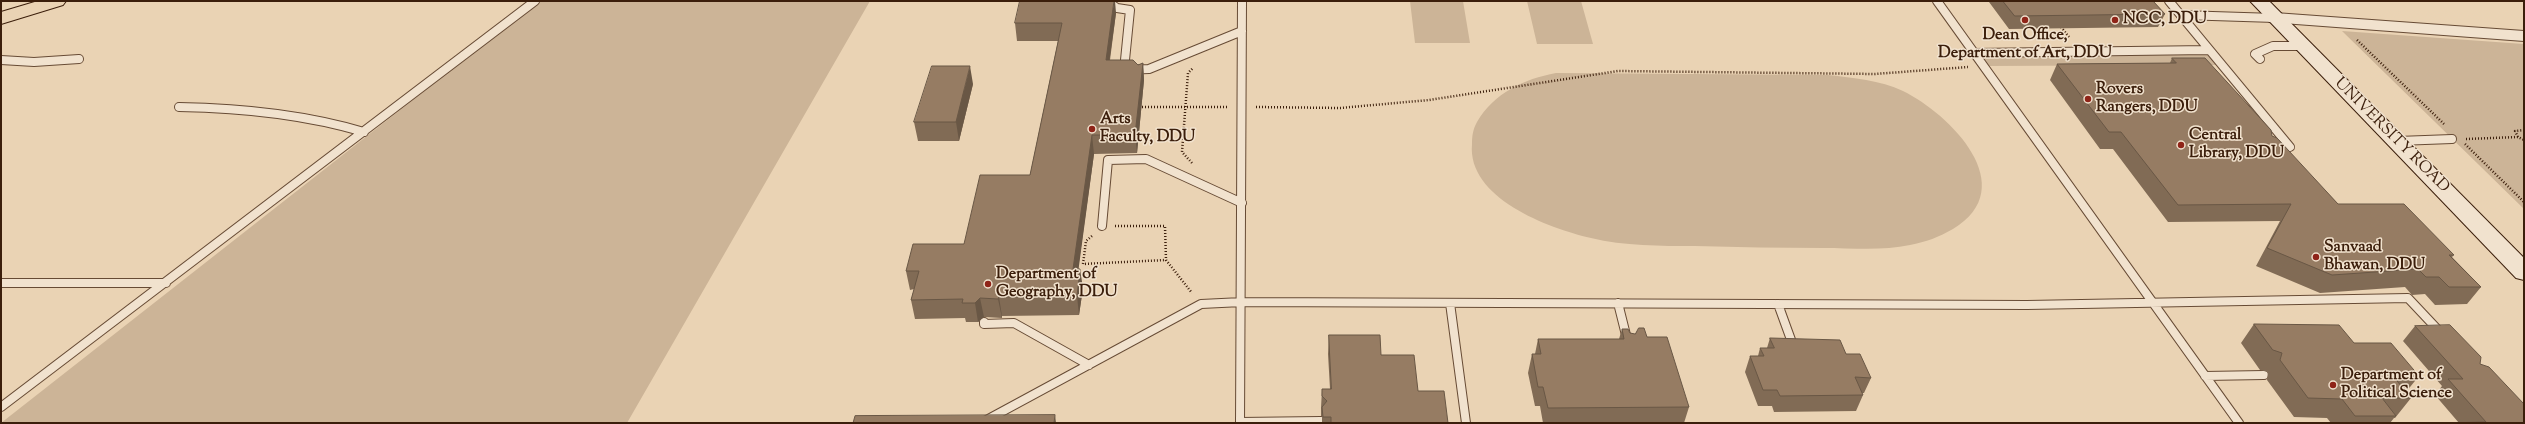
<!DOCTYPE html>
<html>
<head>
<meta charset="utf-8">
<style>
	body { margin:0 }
	#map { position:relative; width:2525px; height:424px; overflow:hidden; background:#ead3b4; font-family:"Sorts Mill Goudy",serif }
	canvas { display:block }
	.frame { position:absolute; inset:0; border:2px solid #3b1e0b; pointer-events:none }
</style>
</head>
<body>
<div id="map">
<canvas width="2525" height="424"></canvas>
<div class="frame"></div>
</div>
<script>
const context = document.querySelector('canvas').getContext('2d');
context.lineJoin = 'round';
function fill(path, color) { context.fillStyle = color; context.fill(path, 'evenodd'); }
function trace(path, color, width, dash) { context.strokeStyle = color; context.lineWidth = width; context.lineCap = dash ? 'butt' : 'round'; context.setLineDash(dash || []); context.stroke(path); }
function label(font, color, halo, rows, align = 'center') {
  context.font = font + ' "Sorts Mill Goudy",serif'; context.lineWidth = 3; context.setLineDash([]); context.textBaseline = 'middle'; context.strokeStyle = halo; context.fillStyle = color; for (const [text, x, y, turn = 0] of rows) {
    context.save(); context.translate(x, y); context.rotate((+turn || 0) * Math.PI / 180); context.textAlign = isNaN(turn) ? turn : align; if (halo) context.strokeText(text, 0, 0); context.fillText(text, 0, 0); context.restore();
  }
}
fill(new Path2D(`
	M539,1H870L627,423H1Z
	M1410,1H1463L1470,43H1415Z
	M1527,1H1581L1593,44H1537Z
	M2342,31L2524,44V209Z
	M2208,50L2220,65L1985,66L1974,53Z
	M1556,73L1828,75C1853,78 1880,80 1903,91C1950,114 2023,187 1953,229C1939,237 1926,242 1910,245C1883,251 1852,248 1823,248C1781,248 1738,247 1695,246C1661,246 1624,246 1591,238C1548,228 1467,198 1472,144C1472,136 1473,129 1477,122C1494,93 1524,79 1556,73Z`), '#ccb497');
const service = new Path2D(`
	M1107,1L1117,8L1130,10L1124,70L1149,69L1242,31
	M1937,1L2239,423
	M2169,1L2290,147
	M2181,15L2275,18
	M1974,53L2208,50
	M2260,59L2255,54L2273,46H2303
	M1,60L34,62L79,59
	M179,107C243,108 303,114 364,132
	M2398,141L2452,139
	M1102,226L1108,160L1146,159L1242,203
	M1,283H166
	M1450,303L1466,423
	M1618,303L1627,339
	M1778,304L1794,348
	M984,322V324L1014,323L1089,365
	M2205,376L2264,375
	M1,407L535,1
	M1240,422L1321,421
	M981,423L1201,304L1242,302L2027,305L2408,298L2440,332
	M1240,423L1242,1`);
const tertiary = new Path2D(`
	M2275,13L2524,31V41L2269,22L2266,18L2269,14Z`);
const secondary = new Path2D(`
	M2250,1H2269L2524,258V280L2516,278Z`);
const primary = new Path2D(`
	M38,1H66L63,5L1,24V12Z`);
trace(service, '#674b35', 10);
trace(tertiary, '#674b35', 2);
trace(secondary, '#3b1e0b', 2);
trace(primary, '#3b1e0b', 2);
trace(new Path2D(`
	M2061,27L2069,37
	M2357,40L2444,124
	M1142,107H1227
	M1256,107L1340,108L1429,100L1618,71L1875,74L1968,67
	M2518,137L2515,131L2524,130
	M2466,139L2518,137L2524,140
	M2465,144L2524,202
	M1192,163L1182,152L1188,73L1193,68
	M1115,226H1165L1166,260L1192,293
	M1092,236L1086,241L1083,264L1166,260`), '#3b1e0b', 2.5, [1, 2]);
trace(service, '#f1e2ce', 8);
fill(tertiary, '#f1e2ce');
fill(secondary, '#f1e2ce');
fill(primary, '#ead3b4');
fill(new Path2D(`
	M1989,1H2153L2165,14L2158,27L2009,29L1989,2Z
	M1116,13L1110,60L1138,65L1143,63L1144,80L1137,153L1094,154L1078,269L1083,288L1079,315L1002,316V318L984,317L978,322H966L965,318L915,319L911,300L914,289L910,290L906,271L964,244L1030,175L1058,41H1017L1015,23Z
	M2172,58L2272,136L2338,204L2454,255L2452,257L2481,287L2467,304L2435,305L2425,294L2412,295L2405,287L2320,293L2256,266L2280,221L2168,222L2113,149H2100L2050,80L2057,64L2170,63Z
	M973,84L959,141H918L914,122Z
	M2254,324L2354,343L2419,376L2406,392L2411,398L2395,418H2394L2390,423H2331L2327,418L2294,417L2267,380L2268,372L2260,370L2241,343Z
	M2415,326L2480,364L2524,423H2459L2435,395L2442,386L2403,341Z
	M1622,329L1630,333L1647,337L1689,407L1684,423H1543L1540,406H1535L1528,373L1532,354H1535L1538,339H1619Z
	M1329,335L1381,355L1418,391L1448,423H1322V416H1321V408L1322,389H1330L1328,354Z
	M1770,338L1846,354L1871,378L1864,393H1862L1863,395L1856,411L1774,412L1772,406H1758L1745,372L1750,356H1758L1760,348H1767Z`), '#816b55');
fill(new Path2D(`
	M1114,1H1115L1116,13L1107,78L1106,60Z
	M1143,63L1144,80L1137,153L1135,135Z
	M970,66L973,84L959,141L956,122Z
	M1092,135L1094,154L1076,288L1073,269Z
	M1080,269L1083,288L1079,315L1077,296Z
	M999,297L1002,316V318L998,299Z
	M980,298L984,317L978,322L975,303Z
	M1055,415L1056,423H1054Z`), '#695745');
const building = new Path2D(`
	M1020,1H1114L1106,60H1133L1138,65L1143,63L1135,135H1092L1073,269H1080L1077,296L999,297L998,299L980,298L975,303H962L963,299L911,300L919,271H906L913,244H964L980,175H1030L1062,23H1015Z
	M2003,1H2153L2165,14L2015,16Z
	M2172,58H2205L2271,130L2272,136L2277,138L2338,204H2404L2454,255H2449L2481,287H2449L2439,277H2426L2418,269L2332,275L2267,248L2291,204L2178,205L2121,132H2109L2057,64L2176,63Z
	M932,66H970L956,122H914Z
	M2254,324L2339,325L2354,343H2391L2419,376H2393L2411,398H2382L2396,416H2355L2342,399L2308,398L2280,360L2282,353L2273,350Z
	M2450,325L2481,357L2480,364L2489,367L2524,404V423H2447L2486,422L2448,379H2463L2415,326Z
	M1639,328H1644L1647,337H1667L1689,407L1548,408L1543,387H1538L1532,354H1541L1538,339H1624L1622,329H1628L1630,333L1635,334Z
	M1329,335H1380L1381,355H1414L1418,391H1444L1448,423H1331V417H1323L1322,407L1327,401L1322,396V389H1331Z
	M1770,338L1840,340L1846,354H1860L1871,378L1855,377L1863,395L1780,396L1777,390H1763L1750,356H1764L1760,348H1774Z
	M1055,415L1054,423H853L855,416Z`);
fill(building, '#967c63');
trace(building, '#695745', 1);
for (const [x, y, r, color] of [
	[2025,20,4,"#8f2418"],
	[2115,20,4,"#8f2418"],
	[2088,99,4,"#8f2418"],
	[1092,129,4,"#8f2418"],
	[2181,145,4,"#8f2418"],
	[2316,257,4,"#8f2418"],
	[988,284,4,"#8f2418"],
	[2333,385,4,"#8f2418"]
]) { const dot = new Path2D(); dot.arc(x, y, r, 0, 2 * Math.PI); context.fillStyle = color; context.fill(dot); trace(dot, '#f1e2ce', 1.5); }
label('bold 16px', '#3b1e0b', '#f1e2ce', [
	["NCC, DDU",2123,20],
	["Dean Office,",2025,36,"center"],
	["Department of Art, DDU",2025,54,"center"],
	["Rovers",2096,90],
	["Rangers, DDU",2096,108],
	["Arts",1100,120],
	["Faculty, DDU",1100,138],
	["Central",2189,136],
	["Library, DDU",2189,154],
	["Sanvaad",2324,248],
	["Bhawan, DDU",2324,266],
	["Department of",996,275],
	["Geography, DDU",996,293],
	["Department of",2341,376],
	["Political Science",2341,394]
], 'left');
label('16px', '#3b1e0b', '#f1e2ce', [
	["UNIVERSITY ROAD",2391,136,45]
]);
</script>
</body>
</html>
